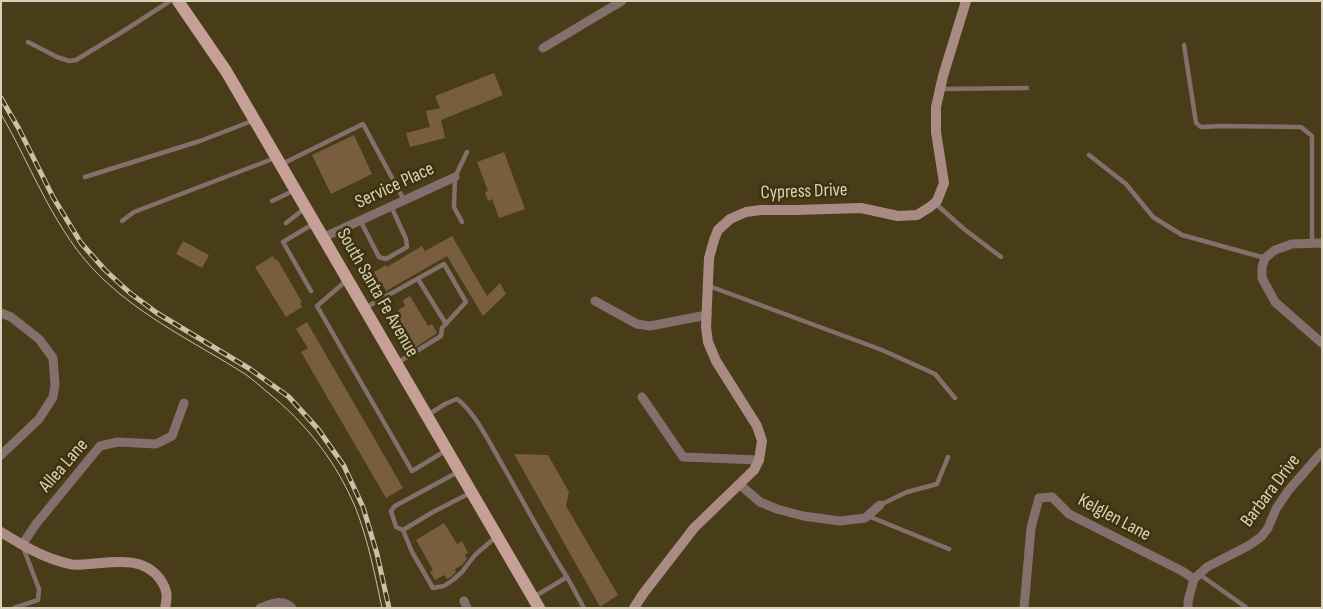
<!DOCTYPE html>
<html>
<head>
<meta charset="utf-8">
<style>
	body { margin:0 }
	#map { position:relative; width:1323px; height:609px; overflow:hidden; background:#483d18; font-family:"Sofia Sans Condensed",sans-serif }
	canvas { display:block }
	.frame { position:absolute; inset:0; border:2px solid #d7d1bd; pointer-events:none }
</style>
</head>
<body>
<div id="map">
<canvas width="1323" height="609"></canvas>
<div class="frame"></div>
</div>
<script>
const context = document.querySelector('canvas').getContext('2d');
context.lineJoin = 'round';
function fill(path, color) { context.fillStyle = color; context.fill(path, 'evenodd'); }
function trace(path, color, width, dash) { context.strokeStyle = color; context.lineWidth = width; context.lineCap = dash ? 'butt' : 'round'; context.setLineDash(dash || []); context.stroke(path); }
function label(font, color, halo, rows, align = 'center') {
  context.font = font + ' "Sofia Sans Condensed",sans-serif'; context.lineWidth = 5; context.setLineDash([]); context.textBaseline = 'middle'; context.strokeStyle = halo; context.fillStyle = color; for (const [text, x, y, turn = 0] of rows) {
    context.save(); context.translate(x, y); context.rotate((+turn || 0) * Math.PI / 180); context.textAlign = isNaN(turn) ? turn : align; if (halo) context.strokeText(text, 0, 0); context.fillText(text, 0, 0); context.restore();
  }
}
fill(new Path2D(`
	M494,73L503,95L441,120L445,138L410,147L406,133L430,127L426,111L440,108L435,96Z
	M354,135L372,174L331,194L312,155Z
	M504,152L525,209L499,218L492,199L488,201L485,192L488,191L477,162Z
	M452,236L487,296L500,283L506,294L483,316L447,256L386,291L384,286L382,287L374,272L386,265L387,267L422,246L425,251Z
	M183,241L209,255L202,268L176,254Z
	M273,256L275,260L277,259L302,302L300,303L302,307L286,317L255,267Z
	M410,296L428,326L432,324L437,333L416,347H412L396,319L400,316L398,310L405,306L403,300Z
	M307,322L403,488L386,498L301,352L308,348L296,329Z
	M514,454L548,455L569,492L566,506L618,595L600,607Z
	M444,523L457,544L462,541L468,553L465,555L467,559L462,565L455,569L456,572L451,577L447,579L444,575L435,580L430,572L433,570L416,540Z`), '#785e3f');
trace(new Path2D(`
	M28,42L57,57L69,61L76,60L122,32L170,1
	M1184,45L1196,123L1201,127L1222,126L1301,127L1312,136V243
	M941,89L1027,88
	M1089,155L1126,184L1153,217L1182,235L1265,258
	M282,164L363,124L404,200
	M85,177L200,141L252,121
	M272,201L293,191
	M936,204L964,229L1001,257
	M360,220L379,257L386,259L407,247L406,239L391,206
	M122,221L134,212L275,158
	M462,222L454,207L455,177L467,152
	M286,223L304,209
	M418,279L446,324
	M346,281L317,306L412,471L445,451
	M709,286L882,350L935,374L955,398
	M311,291L283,242L313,224
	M365,308L444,264L466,302L442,328L441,336L397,363
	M428,415L445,404L457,399C476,413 491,446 503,466C524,503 544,541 567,577
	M458,472L395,506L391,511L396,527L403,530L412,552L433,588L444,586L453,580L462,572L475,555L497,536
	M880,505L907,492L937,484L948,457
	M868,516L949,549
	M403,530L433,512L470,493
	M1199,574L1247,608
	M534,597L567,577L584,608
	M14,608L38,600L39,589L23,547`), '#83706c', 4.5);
trace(new Path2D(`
	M543,48L622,1
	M322,238L455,177
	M1322,243L1292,244L1275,250L1265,258L1262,267V278L1275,302L1322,343
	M595,301L637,324L650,326L707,315
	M1,313L11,317L39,339L53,358L55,385L53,397L39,419L1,455
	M642,397L683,457L759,460
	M739,484L760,502L777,509L803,516L840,521L865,518L880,505
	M22,545L36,524L100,446L118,442L156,444L172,436L184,403
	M464,601L467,608
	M260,608C272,604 282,598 292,608
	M1024,608L1031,528L1039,498L1052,497L1069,514L1182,571L1194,579
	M1188,608V601L1194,579L1207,567L1248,546L1261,537L1268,528L1276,509L1288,491L1322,452`), '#83706c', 9);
trace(new Path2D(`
	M1,532C22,545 45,559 70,564C76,566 83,564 89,564C114,562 143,556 160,579C167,589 168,596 165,608
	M634,608L643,594L694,528L754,470L759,460L762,441L757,426L716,361L708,342L706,327L709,258L714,240L718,230L730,219L746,212L761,210H797L861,208L898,216L917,215L930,207L937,201L944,183L936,132V107L943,76L966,1`), '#a98b84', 10);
trace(new Path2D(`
	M178,1L226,71L539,608`), '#c6a097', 12);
trace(new Path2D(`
	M1,114C33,169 55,233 101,277C143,318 196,343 245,374C252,379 259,385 266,391C306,423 336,461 356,509C368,540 375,575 382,608`), '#c8c1ab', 1);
const rail = new Path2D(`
	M1,98L19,129L53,197L81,243L105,270L130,293L157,313L250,369L289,397L318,429L344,466L363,507L377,554L389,608`);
trace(rail, '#c8c1ab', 5);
trace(rail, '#3e330c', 3, [9]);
label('19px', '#d7d1bd', '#3e330c', [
	["Service Place",395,186,-25],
	["Cypress Drive",804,192,-2],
	["South Santa Fe Avenue",377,293,60],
	["Allea Lane",64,466,-49],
	["Barbara Drive",1271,491,-53],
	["Kelglen Lane",1114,518,28]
]);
</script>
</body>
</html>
